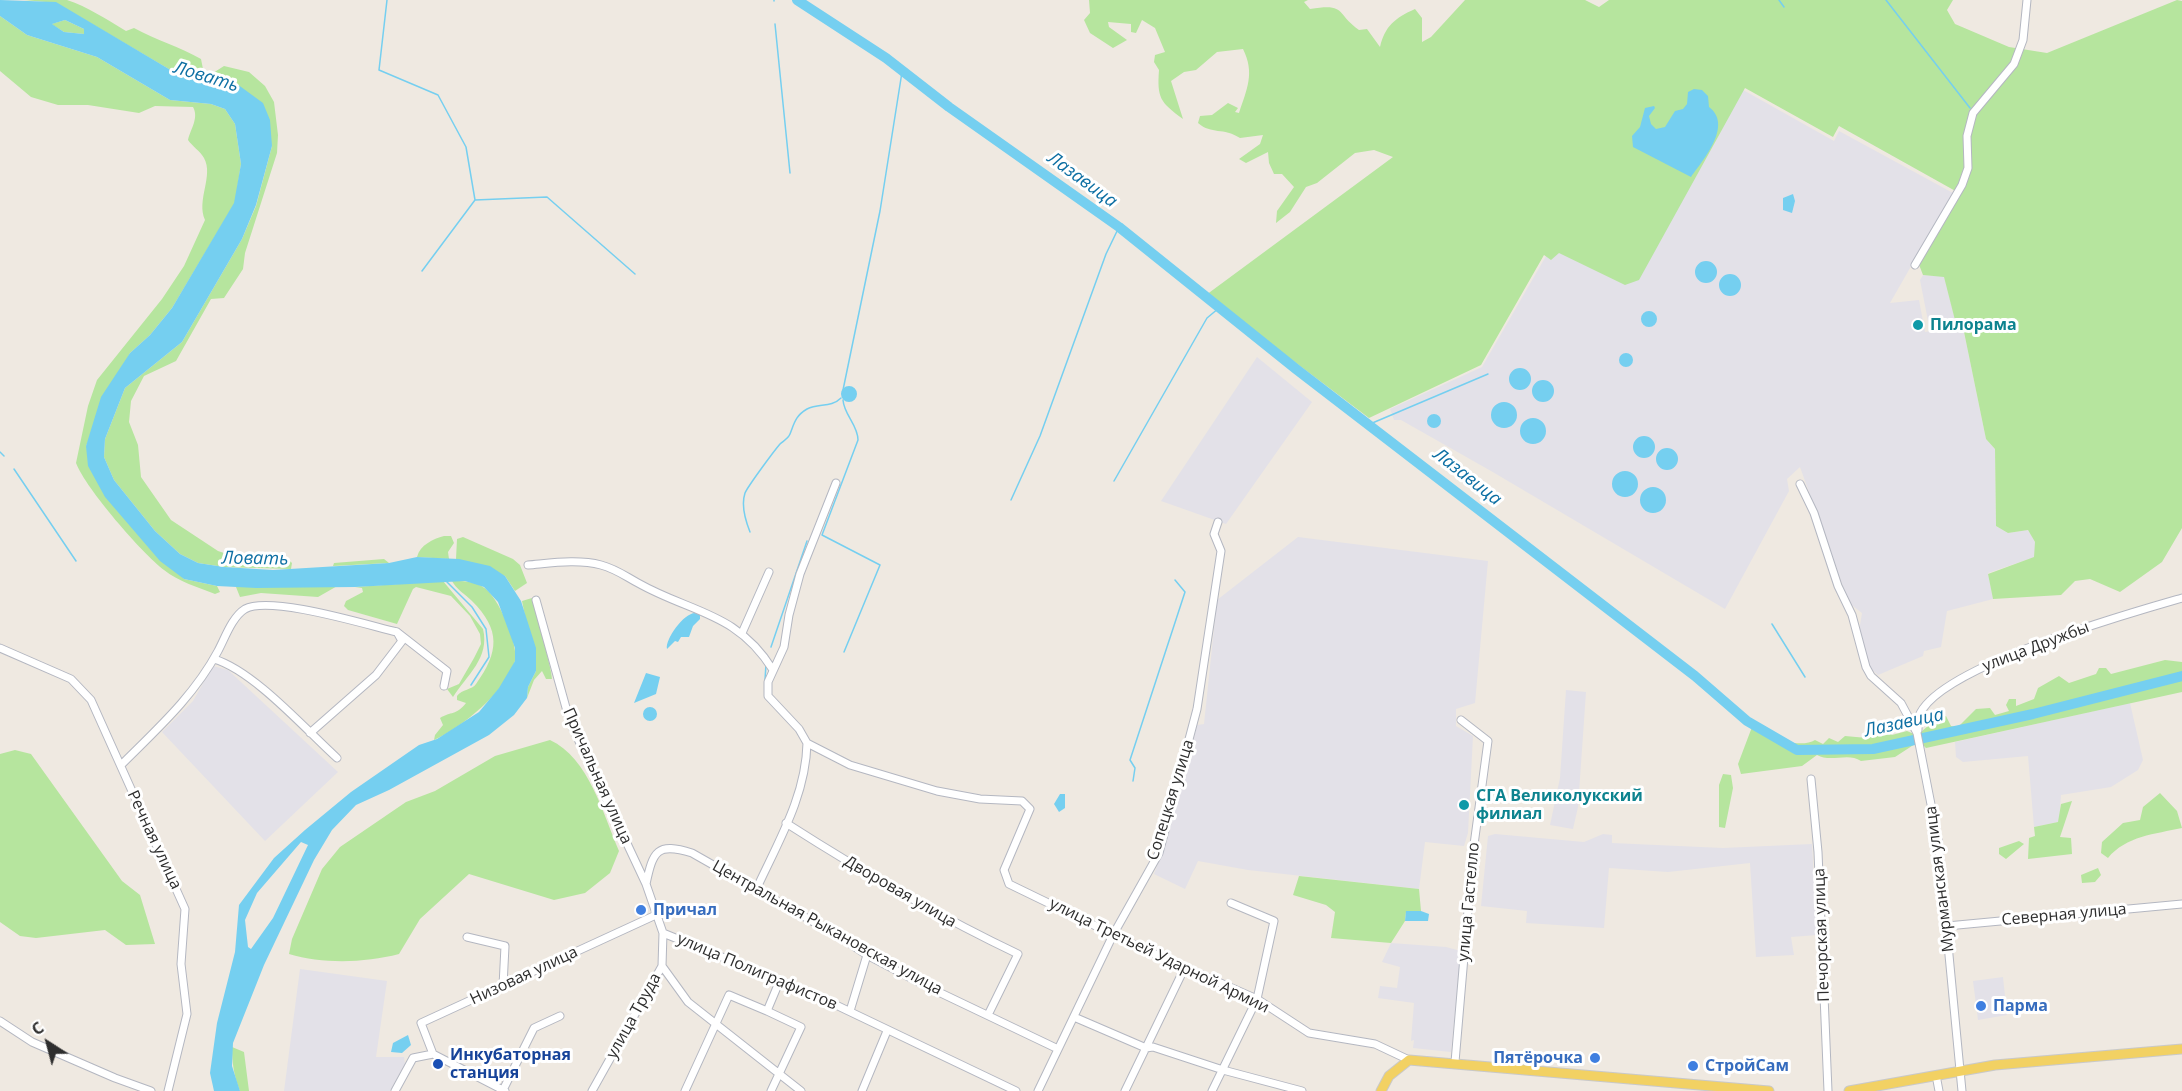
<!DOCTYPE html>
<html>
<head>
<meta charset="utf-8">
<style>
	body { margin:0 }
	#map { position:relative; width:2182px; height:1091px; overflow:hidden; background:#efe9e1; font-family:"Open Sans",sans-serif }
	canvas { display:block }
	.north { position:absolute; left:18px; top:1013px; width:60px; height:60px; -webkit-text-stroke:4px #fff; paint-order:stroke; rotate:324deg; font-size:16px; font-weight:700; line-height:24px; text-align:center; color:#2e2e2e }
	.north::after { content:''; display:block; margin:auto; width:21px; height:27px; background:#2e2e2e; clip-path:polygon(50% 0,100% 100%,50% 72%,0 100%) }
</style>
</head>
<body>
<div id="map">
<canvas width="2182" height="1091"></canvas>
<div class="north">С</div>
</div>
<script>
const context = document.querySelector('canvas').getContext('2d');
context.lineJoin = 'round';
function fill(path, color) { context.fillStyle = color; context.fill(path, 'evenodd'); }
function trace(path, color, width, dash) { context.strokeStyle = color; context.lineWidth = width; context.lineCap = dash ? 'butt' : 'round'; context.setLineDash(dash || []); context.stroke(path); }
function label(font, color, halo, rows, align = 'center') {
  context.font = font + ' "Open Sans",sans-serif'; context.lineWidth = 6; context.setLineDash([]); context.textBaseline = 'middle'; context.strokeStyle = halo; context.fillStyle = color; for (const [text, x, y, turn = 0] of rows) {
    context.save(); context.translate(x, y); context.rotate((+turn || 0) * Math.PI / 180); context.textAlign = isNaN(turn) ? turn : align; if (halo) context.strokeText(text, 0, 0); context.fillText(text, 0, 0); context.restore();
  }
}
fill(new Path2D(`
	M1720,77L1834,141L1839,131L1953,193L1890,303L1919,300L1925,332L1930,331L1920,280L1923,275L1944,276L1957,327H1963L1986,439L1995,449L1996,526L2008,533L2028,530L2035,542V557L1988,573L1993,599L1947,611L1941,647L1924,651L1923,656L1878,675L1868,666L1859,631L1862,613L1849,603L1800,467L1787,479L1789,491L1725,609L1491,471L1401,420H1394L1390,409L1482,367L1546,256Z
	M1257,357L1312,402L1226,524L1161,501Z
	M1298,537L1488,561L1475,703L1456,709V726L1473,736L1468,833L1464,846L1425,842L1419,889L1248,870L1198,861L1185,889L1154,874L1167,840L1182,775L1185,776L1197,725L1204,724L1217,600Z
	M213,666L228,670L338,772L265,841L162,732L193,701Z
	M1566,690L1586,692L1578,807L1573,829L1550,825L1560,778Z
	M2130,703L2143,760L2138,770L2111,787L2061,795L2059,822L2034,827L2028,756L1963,762L1956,757L1955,742Z
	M1495,834L1584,842L1603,834L1612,835V843L1723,848L1812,844L1817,935L1791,937L1794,955L1756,957L1750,863L1668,872L1609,868L1604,928L1526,923L1527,911L1481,906L1488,836Z
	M1391,943L1446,947L1461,951L1451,1052L1413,1048L1414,1040L1411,1041L1414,1003L1378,998L1380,986L1397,988L1400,967L1382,962Z
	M300,969L387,981L376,1057H404L405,1064L390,1091H284Z
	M2003,977L2007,1015L1978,1020L1973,981Z`), '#e3e1e8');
fill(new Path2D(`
	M24,0C36,0 55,0 67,0C88,7 106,19 126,31L134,28C156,40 180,47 201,59L204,74L201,78L179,75L56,3Z
	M1089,0H1308L1304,2L1310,9C1347,3 1335,13 1359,30L1367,29L1380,47C1385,26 1395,18 1415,9L1422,18V42L1431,37L1465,0H1585L1599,7L1609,0H1953L1947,10L1955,24L2009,47L2047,53L2177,0L2182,1V528L2162,562L2120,592L2090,579L2075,581L2061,595L1993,599L1988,574L2034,557L2035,542L2028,530L2008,533L1996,526L1995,449L1986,439L1963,327L1957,328L1944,277L1923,275L1918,262L1959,193L1839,126L1833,137L1745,88L1639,280L1625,285L1559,253L1551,260L1544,255L1481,365L1369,418L1206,295L1393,157L1374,150L1355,153L1317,183L1306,187L1290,212L1276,223L1277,211L1294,187L1282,174H1274L1269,163L1268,152L1246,163L1239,159L1260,144L1263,135L1240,138C1223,127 1212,135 1198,123L1200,116L1212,115L1228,103L1238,108L1235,112L1239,113C1247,89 1255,73 1243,49L1217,52L1196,70L1184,72L1171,81L1183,119C1160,102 1157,98 1159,70L1154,62L1155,55L1165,52L1155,28L1142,20L1136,33L1131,32V24L1108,22L1109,27L1127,40L1113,48L1090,33L1084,20L1090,13Z
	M0,16L27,35L97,57L170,100L211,104L225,109L235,124L241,164L235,203L172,308L150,335L130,353L86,446L184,579L217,586L220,592L215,594C198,587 179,582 164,570C142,553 86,489 76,463L88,406L97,380L162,299L184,266L205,220C196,200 214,176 204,158C200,151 192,146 188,140C191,128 199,118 193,107L155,106L139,113L88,105H58L31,97L0,71Z
	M65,20L84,29V34L64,32L51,24Z
	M224,66L249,72L265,86L274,102L278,135L277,153L245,253L243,269L224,298L211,299L176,361L144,376L131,401L129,422L138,445L141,477L171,520L218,551L236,557L285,556L292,563L291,569L224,567L198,563L180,554L155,531L114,480L104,457L105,439L125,388L182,342L242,239L256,206L272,146L236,84L212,80L213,73Z
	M444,536H451L454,543L448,552L449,559L417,557C420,545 433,539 444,536Z
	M463,537L513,559L520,565L527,583L515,591L505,576L456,559L457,539Z
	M384,559L389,563L333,566L334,563Z
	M443,581L483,629C490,658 467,675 453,697L447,689L459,684L474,658L481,644L480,634L470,616L451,596L416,587L413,589L397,624L348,610L344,606L346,601L363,592L362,588L355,587Z
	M452,581C462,581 474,581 483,587C498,595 519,645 515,661C507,691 461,728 434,740L435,735L443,725L440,718C451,711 456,716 466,703L457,700V696C462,689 472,690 476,684C499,652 501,630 472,601C465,594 456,589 452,581Z
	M339,585L318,597L261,593L240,597L236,587Z
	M532,598C535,610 553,672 552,679H546L542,671L534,680L527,698L528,687L536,671L522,601Z
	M2165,660L2182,662V692L1926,748L1921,743V732L1936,719L1946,716L1951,726L1958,727L1976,709L1990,708L1995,715L2009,711L2006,705L2009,699H2016V706L2034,699L2038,688L2059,676L2069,683L2096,674L2099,668H2106L2111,674Z
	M1758,724C1771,727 1768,732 1777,738C1786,743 1806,746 1815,740L1823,744L1829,738L1838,742L1845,736L1867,738L1885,730L1892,735L1907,731L1914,734L1915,744L1895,757L1861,761C1848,752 1831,763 1817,755L1802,766L1741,774L1738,764L1752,727Z
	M550,740C589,758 603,814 619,851L610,873L585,893L554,900L469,874L420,919L399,954C364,963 323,964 289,954L292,939L322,869L340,847L406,802L435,791L495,756Z
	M15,750L31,754L122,881L140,895L155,944L126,945L105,930L36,938L20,936L0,922V754Z
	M1723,774L1731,775L1733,788L1725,828L1719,827V785Z
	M2160,793L2177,811L2182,828C2155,834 2126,836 2108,858L2101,853L2102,842L2123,823L2140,820L2143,807Z
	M2072,801L2060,837L2071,838L2072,854L2028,859L2029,838L2035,836L2034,827L2058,822L2061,804Z
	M2019,841L2024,844L2006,859L1999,854V848Z
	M2098,868L2101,875L2095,882L2082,883L2081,875Z
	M1299,876L1419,889L1421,911L1406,912L1405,921L1391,943L1331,938L1335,912L1326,905L1293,895Z
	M232,1047L244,1052L249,1091H240C234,1076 232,1063 232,1047Z`), '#b6e59e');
fill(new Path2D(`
	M0,0L56,2L179,75L237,84L263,103L270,120L272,146L256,205L242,239L182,342L125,388L105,439L104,457L114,480L155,531L180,554L198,563L224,567L273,570L389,563L417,557L459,559L490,566L505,576L521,601L536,648V671L528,687L527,698L514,715L489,735L389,790L356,805L332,830L314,860L264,965L233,1043L232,1066L240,1091H214L210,1073L217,1023L235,952L239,905L274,858L305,830L351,792L419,745L437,739L479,712L499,688L515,661V648L498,602L484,587L465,581L355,587L256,588L217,586L184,579L160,561L105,497L88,466L86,446L101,397L130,353L150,335L172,308L234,203L241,164L235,124L225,109L211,104L170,100L97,57L27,35L0,16ZM65,20L84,29V34L64,32L52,24ZM301,842L308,845L273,918L251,949L248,947L245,920L257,893Z
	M1694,89L1702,90L1708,96L1709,107C1733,125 1704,159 1691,177L1633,147L1632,136L1640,127L1645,108L1654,106L1655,108L1649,116L1651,124L1656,129L1665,127L1675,111L1683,109L1687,104L1688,92Z
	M1793,194L1795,201L1792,213L1783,210V198Z
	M1695 272a11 11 0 1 1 22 0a11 11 0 1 1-22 0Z
	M1719 285a11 11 0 1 1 22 0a11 11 0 1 1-22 0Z
	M1641 319a8 8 0 1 1 16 0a8 8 0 1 1-16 0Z
	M1619 360a7 7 0 1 1 14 0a7 7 0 1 1-14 0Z
	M1509 379a11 11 0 1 1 22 0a11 11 0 1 1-22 0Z
	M1532 391a11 11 0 1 1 22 0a11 11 0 1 1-22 0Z
	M841 394a8 8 0 1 1 16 0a8 8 0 1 1-16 0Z
	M1491 415a13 13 0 1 1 26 0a13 13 0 1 1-26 0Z
	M1427 421a7 7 0 1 1 14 0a7 7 0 1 1-14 0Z
	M1520 431a13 13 0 1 1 26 0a13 13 0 1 1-26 0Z
	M1633 447a11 11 0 1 1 22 0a11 11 0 1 1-22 0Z
	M1656 459a11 11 0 1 1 22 0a11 11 0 1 1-22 0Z
	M1612 484a13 13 0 1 1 26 0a13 13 0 1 1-26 0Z
	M1640 500a13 13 0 1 1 26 0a13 13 0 1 1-26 0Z
	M695,613L700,615V619L693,626L689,637H681L678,642L675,641L667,649C665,639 684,613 695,613Z
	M646,673L660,677L656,694L634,703Z
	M643 714a7 7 0 1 1 14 0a7 7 0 1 1-14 0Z
	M1060,794H1065V808L1059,812L1054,804Z
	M1406,911H1421L1429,914L1428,921H1405Z
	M408,1035L411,1045L402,1053L391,1052L393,1043Z`), '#75cff0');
trace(new Path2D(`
	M387,0L379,70L438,95L466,147L475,200L547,197L635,274
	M774,0V1
	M1779,0L1784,7
	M1886,0L1970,108
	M775,24L790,173
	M422,271L475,200
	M843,390L880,211L902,72
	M843,400C844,415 858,425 858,440L822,535L880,565L844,652
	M1370,424L1488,374
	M0,452L4,456
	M14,469L76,561
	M1114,481L1207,318L1219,308
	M1011,500L1040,436L1106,254L1119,227
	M750,532C746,522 741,505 745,493C748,486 774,451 780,444C783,441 788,439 790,434C794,424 795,416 807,409C819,403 831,408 841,398
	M446,581L472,607L486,629L489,657L471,685
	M1772,624L1805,677
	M771,647L807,541
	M765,680L766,664
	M1133,781L1135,768L1130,760L1185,592L1175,580`), '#75cff0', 1.5);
trace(new Path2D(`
	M797,0L886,58L949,107L1119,227L1296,369L1695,676L1747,721L1797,750L1873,749L2033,714L2182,676`), '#75cff0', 10);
const minor = new Path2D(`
	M1915,265L1962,185L1968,168L1967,136L1973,113L2014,64L2023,40L2027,0
	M836,483L800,574L789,615L784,647L768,682V696L799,729L807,743L850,765L937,791L980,799L1022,801L1030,809L1004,870L1009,884L1139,947L1257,999L1309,1033L1375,1044L1409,1060
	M1800,484L1814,513L1838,586L1852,615L1866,667L1871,676L1901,703L1917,733L1938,840L1962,1091
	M528,565C552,563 578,559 601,565C616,569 625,576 638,583C691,613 737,612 773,670
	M536,600L570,722L646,884L663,933L662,966L592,1091
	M397,632L447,671L444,686
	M742,633L769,572
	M0,648L71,679L91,700L185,909L181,964L187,1014L168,1091
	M214,659C254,671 305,729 337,758
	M1918,730C1918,726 1918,720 1919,716C1937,667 2130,613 2182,598
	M121,765C157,729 194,696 218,651C225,638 232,617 245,609C270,595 367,625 397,632L402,641L376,675L310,733
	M1811,779L1818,852L1828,1091
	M786,823C861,871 938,916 1018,954L988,1015
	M646,884C653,851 657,842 692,853L840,937L867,955L926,986L1058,1049
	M756,890C778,842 806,796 807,743
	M1947,926L2182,904
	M663,933L815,995L1016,1091
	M467,937L505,946L503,986
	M662,966L688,1002L801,1091
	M850,1011L867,955
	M1074,1017L1146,1048L1153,1047L1223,1070L1302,1091
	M0,1021L32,1042L115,1078L151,1091
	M433,1054L421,1023L658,914
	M1455,1062L1473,852L1488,741L1461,720
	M1936,1075L1939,1091
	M503,1090L534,1028L560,1016
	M395,1091L413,1058L433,1054L505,1091
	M685,1091L729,995L767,1011
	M771,1091L801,1027L767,1011L780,980
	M862,1091L887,1031
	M1038,1091L1113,935L1159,853L1197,709L1221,551L1214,534L1218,522
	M1125,1091L1185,967
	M1212,1091L1257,999L1274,921L1231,903`);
const major = new Path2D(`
	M1381,1091L1389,1076L1409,1060L1769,1091
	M1849,1091L1995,1065L2182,1049`);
trace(minor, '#b4b7c1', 9);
trace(major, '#c9c9c9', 11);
trace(minor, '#fff', 7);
trace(major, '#f2d163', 9);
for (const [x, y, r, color] of [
	[1918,325,6,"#0f9aa8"],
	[1464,805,6,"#0f9aa8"],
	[641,910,6,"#3f7fe0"],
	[1981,1006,6,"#3f7fe0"],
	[1595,1058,6,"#3f7fe0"],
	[438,1064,6,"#1a4fb4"],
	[1693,1066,6,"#3f7fe0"]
]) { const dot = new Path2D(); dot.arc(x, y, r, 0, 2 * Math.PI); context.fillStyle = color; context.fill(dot); trace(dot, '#fff', 2); }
label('bold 16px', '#0d838f', '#fff', [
	["Пилорама",1930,325],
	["СГА Великолукский",1476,796],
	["филиал",1476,814]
], 'left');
label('16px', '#2e2e2e', '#fff', [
	["улица Дружбы",2036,647,-21],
	["Причальная улица",597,776,66],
	["Сопецкая улица",1171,800,-73],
	["Речная улица",154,840,65],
	["Мурманская улица",1940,879,-97],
	["Дворовая улица",900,892,30],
	["улица Гастелло",1469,902,-85],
	["Северная улица",2064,915,-5],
	["Центральная Рыкановская улица",827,928,29],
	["Печорская улица",1822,935,-92],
	["улица Третьей Ударной Армии",1159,956,26],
	["улица Полиграфистов",757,972,23],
	["Низовая улица",524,976,-25],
	["улица Труда",634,1016,-61]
]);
label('bold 16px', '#366cbe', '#fff', [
	["Причал",653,910],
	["Парма",1993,1006],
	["Пятёрочка",1583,1058,"right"],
	["СтройСам",1705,1066]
], 'left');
label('bold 16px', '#164399', '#fff', [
	["Инкубаторная",450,1055],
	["станция",450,1073]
], 'left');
label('italic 18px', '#0d6fa3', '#fff', [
	["Ловать",206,77,17],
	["Лазавица",1082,180,36],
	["Лазавица",1467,477,38],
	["Ловать",255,559,1],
	["Лазавица",1904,723,-12]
]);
</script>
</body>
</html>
